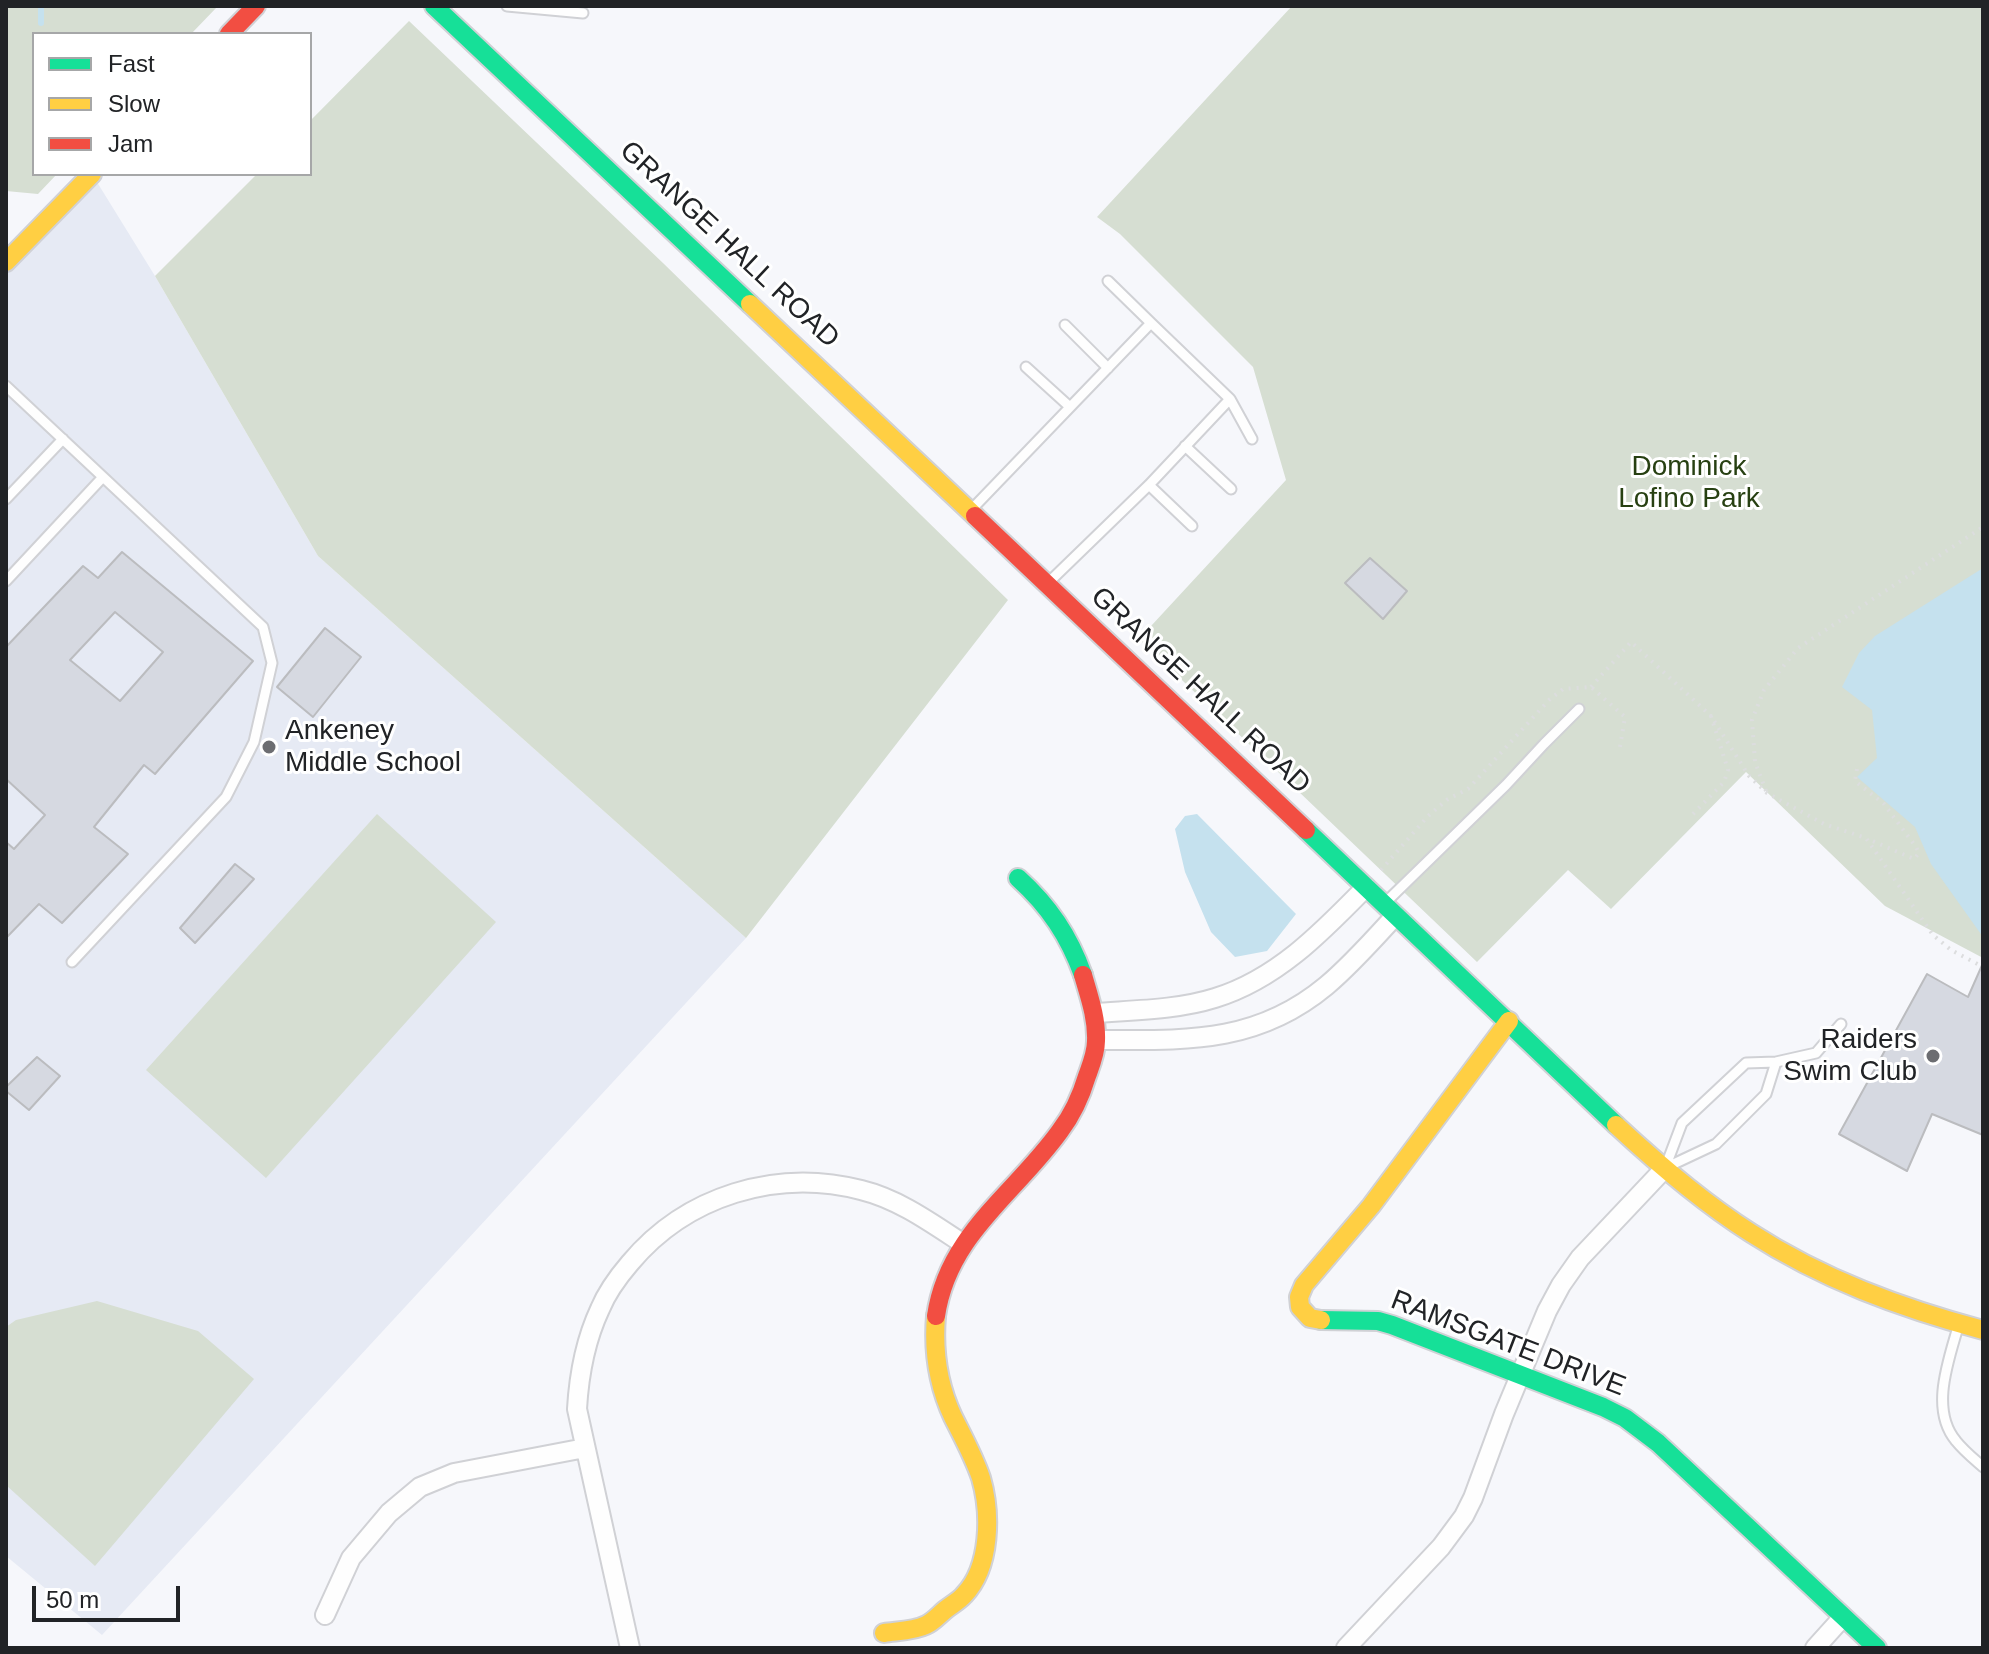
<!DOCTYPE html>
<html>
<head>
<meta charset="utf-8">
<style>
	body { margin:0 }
	#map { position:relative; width:1989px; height:1654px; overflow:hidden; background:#f6f7fb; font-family:Arial,sans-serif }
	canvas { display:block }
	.frame { position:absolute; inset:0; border:8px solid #212326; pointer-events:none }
	.legend { position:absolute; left:32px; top:32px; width:280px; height:144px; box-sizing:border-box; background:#fff; border:2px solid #a6a7a8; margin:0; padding:10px 14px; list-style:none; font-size:24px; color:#212326 }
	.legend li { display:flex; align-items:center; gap:16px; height:40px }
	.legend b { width:40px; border:2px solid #a6a7a8 }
	.scale { position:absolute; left:32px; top:1586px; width:148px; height:36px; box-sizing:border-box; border:4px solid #212326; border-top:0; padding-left:10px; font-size:24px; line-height:28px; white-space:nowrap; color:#212326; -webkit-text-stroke:6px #fff; paint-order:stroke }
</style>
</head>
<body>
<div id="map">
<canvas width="1989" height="1654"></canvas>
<div class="frame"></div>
<ul class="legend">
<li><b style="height:10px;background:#16e098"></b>Fast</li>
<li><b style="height:10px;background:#ffcf43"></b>Slow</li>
<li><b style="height:10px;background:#f24e42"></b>Jam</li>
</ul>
<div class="scale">50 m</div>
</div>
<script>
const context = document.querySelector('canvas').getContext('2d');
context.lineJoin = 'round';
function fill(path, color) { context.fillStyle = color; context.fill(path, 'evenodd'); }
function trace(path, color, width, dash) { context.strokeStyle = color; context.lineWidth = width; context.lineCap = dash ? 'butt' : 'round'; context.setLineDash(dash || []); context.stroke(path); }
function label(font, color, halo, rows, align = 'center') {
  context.font = font + ' Arial,sans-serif'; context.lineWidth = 6; context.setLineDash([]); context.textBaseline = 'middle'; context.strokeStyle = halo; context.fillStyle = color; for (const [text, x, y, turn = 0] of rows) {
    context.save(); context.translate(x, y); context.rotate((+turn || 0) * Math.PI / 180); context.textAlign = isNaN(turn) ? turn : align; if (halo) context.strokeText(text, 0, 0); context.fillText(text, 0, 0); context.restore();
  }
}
fill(new Path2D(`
	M92,174L155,276L318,556L746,938L102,1635L6,1556V262Z`), '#e6eaf4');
fill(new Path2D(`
	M6,6H218L191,34H34V174H57L38,194L6,191Z
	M1292,6H1983V958L1885,906L1746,772L1611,909L1568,870L1477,962L1139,639L1286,480L1253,367L1120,234L1097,217Z
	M409,21L663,263L1008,600L746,938L318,556L155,276L257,174H310V121Z
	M377,814L496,922L266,1178L146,1070Z
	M97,1301L198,1331L254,1379L95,1566L6,1485V1327L16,1320Z`), '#d6ded2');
fill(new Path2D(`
	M1983,568V937L1931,864L1915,827L1857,777L1877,758L1872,710L1842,687L1859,653L1875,636Z
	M1197,814L1296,914L1267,951L1235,957L1211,932L1185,872L1175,829L1185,816Z`), '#c5e1ee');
trace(new Path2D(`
	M41,6V23`), '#c5e1ee', 6);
const building = new Path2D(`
	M122,552L253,661L155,774L144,765L94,827L128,854L62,923L39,904L6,938V842L14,849L45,815L6,779V647L83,566L98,578ZM115,612L163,652L120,701L70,660Z
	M1370,558L1407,591L1383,619L1345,583Z
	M325,628L361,657L313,717L277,687Z
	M235,864L254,879L195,943L180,928Z
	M1983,963V1135L1932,1114L1907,1171L1839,1134L1927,974L1968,997Z
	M37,1057L60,1076L29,1110L6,1091V1087Z`);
fill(building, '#d6d9e1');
trace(building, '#bbbcbf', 2);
const lane = new Path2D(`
	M507,6L583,13
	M1108,281L1151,323
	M1065,325L1108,368
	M1026,367L1070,407
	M6,386L263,627L272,663L254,742L226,797L72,962
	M1230,399L1252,439
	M1185,446L1231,489
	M1149,485L1192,526
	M6,499L63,439
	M972,509L1151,323L1230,399L1149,485L1049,582
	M6,581L103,477
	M1386,902L1506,785L1544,744L1579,709
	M1776,1062L1766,1094L1716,1144L1665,1168L1682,1123L1746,1063L1776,1062L1816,1053L1841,1024
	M1958,1327C1948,1362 1930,1410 1956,1441C1964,1451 1974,1459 1983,1467`);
const street = new Path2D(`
	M1094,1013C1134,1010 1177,1010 1215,998C1277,979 1322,932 1366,887
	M1097,1040C1183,1040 1255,1045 1326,986C1351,965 1373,940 1395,916
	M325,1615L351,1558L389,1513L420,1487L454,1473L585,1448
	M630,1648L577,1409C579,1374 585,1341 600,1309C607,1292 618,1277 630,1263C686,1196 776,1168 861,1190C898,1199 930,1222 962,1243
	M1346,1648L1441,1547L1464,1516L1473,1498L1504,1414L1547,1311L1561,1285L1580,1258L1665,1168
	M1815,1648L1843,1617`);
const fast = new Path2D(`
	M434,6L750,304
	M1306,830L1616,1125
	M1018,878C1049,906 1069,936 1083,975
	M1321,1320L1378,1321L1392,1325L1603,1407L1625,1418L1658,1443L1877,1648`);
const slow = new Path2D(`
	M6,262L92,174
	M750,304L975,516
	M1616,1125C1658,1164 1702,1202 1751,1233C1822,1279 1901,1308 1983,1330
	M1321,1320L1310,1318L1300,1307L1299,1297L1304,1285L1371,1206L1509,1021
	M884,1633C897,1631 914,1631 926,1625C933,1622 939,1615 945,1610C951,1605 959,1601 964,1595C991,1567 991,1513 981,1478C974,1457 963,1437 953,1417C938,1385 933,1352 936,1316`);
const jam = new Path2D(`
	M229,34L256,6
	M975,516L1306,830
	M936,1316C948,1234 1015,1194 1060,1131C1073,1114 1081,1096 1087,1076C1091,1065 1096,1053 1096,1041C1097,1018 1089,996 1083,975`);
trace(lane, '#d0d1d5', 13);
trace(street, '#d0d1d5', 22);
trace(fast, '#d0d1d5', 22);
trace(slow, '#d0d1d5', 22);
trace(jam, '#d0d1d5', 22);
trace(new Path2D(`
	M1591,687L1631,642L1711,716
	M1857,769L1855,781L1884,804L1916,847L1919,853L1914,859L1868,839
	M1766,791L1755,762L1752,720L1764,690L1798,648L1983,527
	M1693,814L1724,782L1728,770L1711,716L1749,776L1767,793L1824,824L1866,838L1933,935L1951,950L1983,967
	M1381,870L1428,816L1448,799L1468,789L1549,700L1563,689L1591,687L1625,717L1620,747`), '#dcddde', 4, [2, 6]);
trace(lane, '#fefefe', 9);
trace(street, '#fefefe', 18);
trace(fast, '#16e098', 18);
trace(slow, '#ffcf43', 18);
trace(jam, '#f24e42', 18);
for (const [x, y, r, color] of [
	[269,747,8,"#6c6d71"],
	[1933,1056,8,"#6c6d71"]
]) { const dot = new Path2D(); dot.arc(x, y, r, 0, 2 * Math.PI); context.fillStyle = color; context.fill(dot); trace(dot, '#fff', 3); }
label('28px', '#212326', '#fff', [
	["GRANGE HALL ROAD",729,245,43],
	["GRANGE HALL ROAD",1200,691,43],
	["RAMSGATE DRIVE",1508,1344,21]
]);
label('28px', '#274012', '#fff', [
	["Dominick",1689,467],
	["Lofino Park",1689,499]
]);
label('28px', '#212326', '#fff', [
	["Ankeney",285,731],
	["Middle School",285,763],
	["Raiders",1917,1040,"right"],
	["Swim Club",1917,1072,"right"]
], 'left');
</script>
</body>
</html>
